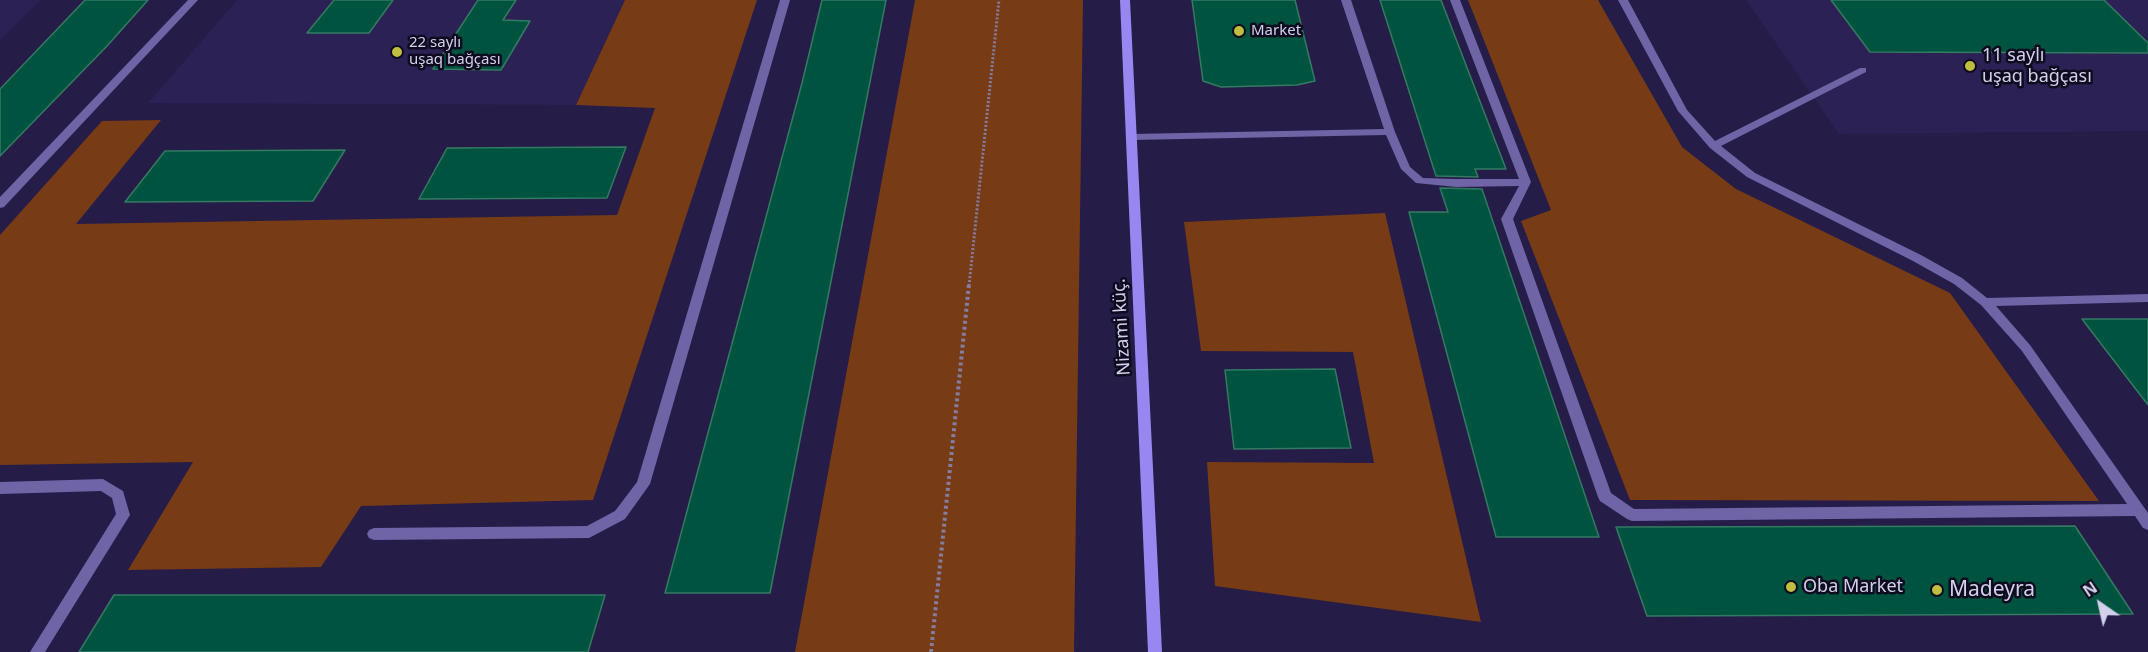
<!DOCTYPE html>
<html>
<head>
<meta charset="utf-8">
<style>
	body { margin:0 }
	#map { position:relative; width:2148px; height:652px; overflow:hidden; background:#251c48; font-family:"Noto Sans",sans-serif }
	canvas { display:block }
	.north { position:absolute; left:2070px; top:574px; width:60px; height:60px; -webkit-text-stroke:4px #0e0b1e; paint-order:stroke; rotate:326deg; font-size:16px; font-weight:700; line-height:24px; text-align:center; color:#d2d0ed }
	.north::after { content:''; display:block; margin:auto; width:21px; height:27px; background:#d2d0ed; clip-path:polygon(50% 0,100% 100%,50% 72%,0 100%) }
</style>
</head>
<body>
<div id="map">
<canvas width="2148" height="652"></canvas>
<div class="north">N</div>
</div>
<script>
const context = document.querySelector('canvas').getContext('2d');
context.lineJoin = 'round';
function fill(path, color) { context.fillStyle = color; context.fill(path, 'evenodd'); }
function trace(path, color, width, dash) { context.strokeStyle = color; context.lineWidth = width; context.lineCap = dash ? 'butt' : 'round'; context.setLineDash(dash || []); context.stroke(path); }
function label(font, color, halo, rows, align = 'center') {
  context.font = font + ' "Noto Sans",sans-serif'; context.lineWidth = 5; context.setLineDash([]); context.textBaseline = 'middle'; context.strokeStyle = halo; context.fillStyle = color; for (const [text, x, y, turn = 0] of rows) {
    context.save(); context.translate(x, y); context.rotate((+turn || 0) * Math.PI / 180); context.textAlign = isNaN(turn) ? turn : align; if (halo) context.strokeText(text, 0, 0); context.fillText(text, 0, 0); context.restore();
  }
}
fill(new Path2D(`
	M0,0H41L0,40Z
	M237,0H625L576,105L148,103Z
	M1746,0H2148V131L1839,134Z`), '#2b2154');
fill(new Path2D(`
	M625,0H757L593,500L361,506L321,567L128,570L193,462L0,465V235L102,121L161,120L76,224L617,215L655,108L576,105Z
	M915,0H1083L1074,652H795Z
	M1468,0H1598L1682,147L1736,189L1950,293L2099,501L1630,500L1521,221L1551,210Z
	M1385,213L1481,622L1215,586L1207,462L1374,463L1353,352L1201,351L1184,222Z`), '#773b16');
const building = new Path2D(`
	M85,0H148L107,46L0,156V89Z
	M334,0H393L369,33H307Z
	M478,0H516L503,20L530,21L501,70L433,69Z
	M822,0H886L770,593H665L802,83Z
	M1192,0H1295L1315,81L1297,85L1221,87L1203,81Z
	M1380,0H1441L1506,169H1475L1478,177L1436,176Z
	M1831,0H2104L2148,43V53L1870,52Z
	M626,147L607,198L419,199L447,148Z
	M345,150L313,201L125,202L165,151Z
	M1440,188L1482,189L1599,537H1496L1409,212H1448Z
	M2082,319H2148V405Z
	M1335,369L1351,448L1234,449L1225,370Z
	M2075,526L2133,614L1647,616L1616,527Z
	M114,595H605L588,652H79Z`);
fill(building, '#00543f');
trace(building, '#347a63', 1.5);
trace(new Path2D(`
	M969,286L999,0`), '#837ea1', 3, [2, 2]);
trace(new Path2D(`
	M931,652L969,284`), '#837ea1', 4, [3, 3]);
fill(new Path2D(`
	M188,0H198L4,207L0,208V197Z
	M780,0H790L650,484L625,519L589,538L374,540L369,538L367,534L369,530L374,528L587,526L615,511L637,482Z
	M1341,0H1351L1395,132L1410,167L1423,178L1456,179H1519L1450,0H1460L1531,182L1513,219L1611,493L1634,509L2127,504L2022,351L1981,305L1954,284L1913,261L1747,177L1710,148L1678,111L1618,0H1628L1687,110L1715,141L1860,68H1866V72L1721,146L1755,173L1921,255L1962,278L1987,298L2148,294V302L1996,306L2030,345L2148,513V530L2143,528L2135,516L1632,521L1627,519L1600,501L1598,497L1501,219L1519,186L1456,187L1416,183L1401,169L1386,135L1132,140L1127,137L1132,134L1384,129Z
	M103,479L123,491L130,515L45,652H30L116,514L112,498L101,491L0,494V482Z`), '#6e64a6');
fill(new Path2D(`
	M1120,0H1130L1162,652H1148Z`), '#9887f0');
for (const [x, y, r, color] of [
	[1239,31,6,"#bfbe41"],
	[397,52,6,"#bfbe41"],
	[1970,66,6,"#bfbe41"],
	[1791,587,6,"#bfbe41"],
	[1937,590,6,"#bfbe41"]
]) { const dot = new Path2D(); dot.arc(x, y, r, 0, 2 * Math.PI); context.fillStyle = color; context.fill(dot); trace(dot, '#0e0b1e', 2); }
label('15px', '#d2d0ed', '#0e0b1e', [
	["Market",1251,31],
	["22 saylı",409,43],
	["uşaq bağçası",409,60]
], 'left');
label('18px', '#d2d0ed', '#0e0b1e', [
	["11 saylı",1982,56],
	["uşaq bağçası",1982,77],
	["Oba Market",1803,587]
], 'left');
label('18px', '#d2d0ed', '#0e0b1e', [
	["Nizami küç.",1122,327,-93]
]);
label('21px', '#d2d0ed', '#0e0b1e', [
	["Madeyra",1949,590]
], 'left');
</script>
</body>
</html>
